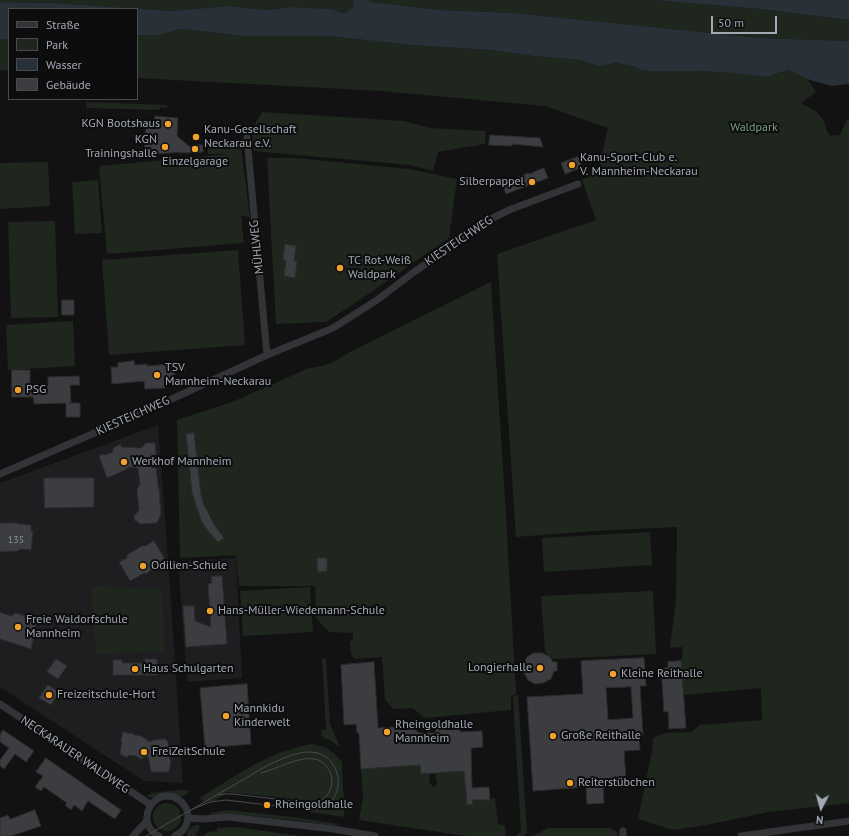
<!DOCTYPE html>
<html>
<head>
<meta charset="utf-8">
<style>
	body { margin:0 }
	#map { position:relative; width:849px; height:836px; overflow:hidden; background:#121213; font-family:"PT Sans",sans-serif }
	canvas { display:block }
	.legend { position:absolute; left:8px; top:8px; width:130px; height:92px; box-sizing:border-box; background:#0d0d0e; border:1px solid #494b50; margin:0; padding:5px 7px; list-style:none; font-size:12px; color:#a3a9b4 }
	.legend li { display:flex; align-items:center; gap:8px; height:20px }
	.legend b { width:20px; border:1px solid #494b50 }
	.north { position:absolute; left:801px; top:788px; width:40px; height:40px; -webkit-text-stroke:3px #0d0d0e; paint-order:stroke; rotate:186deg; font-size:11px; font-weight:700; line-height:16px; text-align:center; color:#a3a9b4 }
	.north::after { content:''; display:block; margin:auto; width:14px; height:18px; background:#a3a9b4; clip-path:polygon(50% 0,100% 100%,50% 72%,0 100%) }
	.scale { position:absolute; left:711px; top:16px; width:66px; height:18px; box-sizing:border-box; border:2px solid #a3a9b4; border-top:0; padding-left:5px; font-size:12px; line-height:14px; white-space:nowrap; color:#a3a9b4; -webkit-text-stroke:3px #0d0d0e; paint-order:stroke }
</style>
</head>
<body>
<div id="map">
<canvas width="849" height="836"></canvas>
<ul class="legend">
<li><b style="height:5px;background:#333438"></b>Straße</li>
<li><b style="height:11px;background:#1e261e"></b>Park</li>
<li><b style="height:11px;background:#283137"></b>Wasser</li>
<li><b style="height:11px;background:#3c3d40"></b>Gebäude</li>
</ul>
<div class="north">N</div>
<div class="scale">50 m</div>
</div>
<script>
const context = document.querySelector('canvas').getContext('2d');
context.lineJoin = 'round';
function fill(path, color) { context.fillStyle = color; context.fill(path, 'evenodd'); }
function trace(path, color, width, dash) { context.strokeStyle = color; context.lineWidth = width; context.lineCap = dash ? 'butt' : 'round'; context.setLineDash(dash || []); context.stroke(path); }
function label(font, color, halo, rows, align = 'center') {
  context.font = font + ' "PT Sans",sans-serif'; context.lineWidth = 4; context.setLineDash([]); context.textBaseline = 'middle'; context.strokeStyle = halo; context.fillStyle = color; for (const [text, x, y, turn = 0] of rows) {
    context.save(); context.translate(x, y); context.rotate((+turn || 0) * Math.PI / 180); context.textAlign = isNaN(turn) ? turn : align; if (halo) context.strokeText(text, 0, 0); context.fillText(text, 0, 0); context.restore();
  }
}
fill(new Path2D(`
	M158,425L170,587L183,783L144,781L0,687V483Z
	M236,558L242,678L187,682L178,561Z`), '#1e1e20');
fill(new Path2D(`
	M0,0H353L354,6L347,12L340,13L333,9L291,7L268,10L228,6L171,11L55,3L0,2Z
	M368,0H652L760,9L849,20V41L760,38L514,13L441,10L370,2Z
	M182,29L244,36H329L410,45L491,50L533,56L580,60L599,66L616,63L632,66L642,70L656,72L667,71H696L734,73L766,77L788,70L807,79L816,92L801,103L817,112L824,121L826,129L830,136L840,135L846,121L849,118V803L769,812L706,825L673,830L638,819L652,751L653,738L665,733L691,732L700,725L762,720L761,688L684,695L681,661L683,656L682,647L670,648L676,599L677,527L593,531L516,537L497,254L596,220L582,180L598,172L608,128L545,106L381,91L137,78V35H158Z
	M0,39H9V71L0,70Z
	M87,102L167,105V108L160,107V110L86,108Z
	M262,112L404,121L430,128L486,131L485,144L438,152L433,171L410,165L254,151C252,130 251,130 262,112Z
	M241,146L250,218L241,215L244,243L107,254L99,166L229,154H208V148Z
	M267,158H296L409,169L457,179L449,238L364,297L326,322L276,324Z
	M48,162L50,206L0,209V163Z
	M98,180L102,233L75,234L72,182Z
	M55,221L58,317L11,318L8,222Z
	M238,250L245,345L109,355L102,260Z
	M491,282L506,516L516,694L511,696V710L424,718L413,708L394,709L385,700L382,657L356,659C349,657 351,648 350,641H353V633L329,632L316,618L315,586H239L236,555L180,558L177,420L232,402L309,368C327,366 335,362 350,352Z
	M73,321L75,366L8,370L6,325Z
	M650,532L652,565L544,572L542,538Z
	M91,586L162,589L165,651L96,654Z
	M310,587L313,632L243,636L240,591Z
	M653,591L656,654L553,659L545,652L541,596Z
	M326,658L330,724C333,732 337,739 340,747L330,740L322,737L321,730H326L322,659Z
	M518,695L527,833L523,836H516L521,831L515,734L513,696Z
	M311,744L325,747L335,754L342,762L343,790L345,802L344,817L309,812L310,801L227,792L214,801L204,802L200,798C222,784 246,768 270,757C283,751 297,747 311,744Z
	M420,765L421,774L430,773L429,783L434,787L438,783L436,781V773L464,771L466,801L490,800L495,798L498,824L505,825L506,836H466L359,820L363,797L361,769Z
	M178,790H185L190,791L184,796L179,797L160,795L152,798L146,796L151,793Z
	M153 817a14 14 0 1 1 28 0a14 14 0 1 1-28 0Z
	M228,810L292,817L339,824L335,826L292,820L228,814L209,816L211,813Z
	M195,825H200L199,830L195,836H187C186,830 190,828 195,825Z
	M236,827L300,836H203L208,832L217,831V828Z
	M548,828H610L618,833L617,836H533Z`), '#1e261e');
fill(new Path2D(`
	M353,0H368L370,2L441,10L514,13L760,38L849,41V84L831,86L807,79L788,70L766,77L734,73L696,71H667L656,72L642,70L632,66L616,63L599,66L580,60L533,56L491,50L410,45L329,36H244L182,29L158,35H137V9H9V39H0V2L55,3L171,11L228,6L268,10L291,7L333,9L340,13L347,12L354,6Z
	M652,0H849V20L760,9Z`), '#283137');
const building = new Path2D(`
	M155,116L178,118L177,136L190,147L193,145H203V152L179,153L182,152L144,155L146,126L155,127Z
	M490,135L540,138L543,147L512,144V146L489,145Z
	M578,157L582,167L565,174L561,163Z
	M544,168L548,178L506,194L502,183L521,176L528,173L529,174Z
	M285,244L296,246L294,261H297L295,278L284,276L286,260H283Z
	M62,300H74V315H62Z
	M134,361L135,365L147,364V366L184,363L185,370L174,371L175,384L165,385V388L145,389L144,381L112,384L111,367H118V363Z
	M12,370H30V386H48V377L79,376L80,385H70L71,403H68H80V417H66V403L34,404L33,397H12Z
	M194,433L201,495L204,505L215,526L224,538L218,542L208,531L202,522L196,506L192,492L186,434Z
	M146,443H155L156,454L152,457V468H156L158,486L159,489L161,514L157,523L140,524L137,521H135L134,516L139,510L137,490L140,484L138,468L129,467L125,470L107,478L99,456L103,454L105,455L113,452V448L121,444V447L141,448Z
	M44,478H94V507L45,508Z
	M0,523H17L18,524L31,525V531H33L31,550L20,549L18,551L0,552Z
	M154,541L165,559L152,567V569L146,574L144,573L130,581L119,562L127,558V555L142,546H145Z
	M317,558H327V571L318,572Z
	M222,576L227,644L186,647L183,606H194L195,621L211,627L208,584L212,583L211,577Z
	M0,612L5,614L12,616L15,613L25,616L26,618L37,621L31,649L0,639Z
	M534,653H542L549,656L553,662H557V671H554L551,679L543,683L535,684L528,680L524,673L523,665L527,657Z
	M644,658L646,686H640L643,736H639L640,750L624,751L626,781L603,783L604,803L587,804L586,787L533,791L527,697L583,694L581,661ZM631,687L633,718L608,720L606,688Z
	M56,659L67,666L58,679L47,672Z
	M145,659H157V675H113V660H122V663H145Z
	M681,661L686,728L669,729L668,711L664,712L661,668H668V662Z
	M374,662L378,728L410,726L419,733H436L435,723L460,722V732L482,731L483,747L471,748L472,788L489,787L490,800H472L473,804L467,805L464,771L421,774L420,765L361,769L359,734L357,732L356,724L344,725L341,665Z
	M247,684L251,744L205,748L200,688Z
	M48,685L59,692L51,705L39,698Z
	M3,730L34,751L26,762L15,754L4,769L0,766V760L9,748L0,742V735Z
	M123,732L133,734L134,735L141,736L150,742L153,740L165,739L168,742L170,749L167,751L171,762L169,771L166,772H154L151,771L148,756L141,759L136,756L129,755L127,757L121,755L120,752L122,743L121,742Z
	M46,758L121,810L115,819L88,801L82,811L74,805L71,810L65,805L67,803L44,787L41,791L35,787L43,776L36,772Z
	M35,810L41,826L11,836H0V818L8,815L10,819Z`);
fill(building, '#3c3d40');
trace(building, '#2c2c2f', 1);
trace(new Path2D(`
	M247,138L267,355
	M0,474L161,404L267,355L333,328L377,300L414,272L489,220L509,210L578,184
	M0,704L151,805
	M188,818L204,819L228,817L333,829L375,836
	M623,831V836
	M133,836L147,821
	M159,836C132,822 155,784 179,800C184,804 188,810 188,816C188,825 183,832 175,836
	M741,836L849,821`), '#333438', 7);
trace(new Path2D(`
	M219,795L225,794H233L310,803C312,803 314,803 316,803C331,798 337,779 327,767C324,763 320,760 315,759C298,756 277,769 261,773
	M146,836L270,764C282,759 296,752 309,752C343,752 349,801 318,809C313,810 308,809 302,809L226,800L210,802L193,809`), '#4a4c51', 1);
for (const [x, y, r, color] of [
	[168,124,4,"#f0a02d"],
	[196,137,4,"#f0a02d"],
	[165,147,4,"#f0a02d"],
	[195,149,4,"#f0a02d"],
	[572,165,4,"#f0a02d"],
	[532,182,4,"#f0a02d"],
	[340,268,4,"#f0a02d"],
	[157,375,4,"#f0a02d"],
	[18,390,4,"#f0a02d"],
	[124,462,4,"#f0a02d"],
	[143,566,4,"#f0a02d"],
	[210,611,4,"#f0a02d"],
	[18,627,4,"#f0a02d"],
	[540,668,4,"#f0a02d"],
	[135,669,4,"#f0a02d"],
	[613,674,4,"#f0a02d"],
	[49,695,4,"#f0a02d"],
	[226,716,4,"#f0a02d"],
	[387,732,4,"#f0a02d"],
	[553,736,4,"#f0a02d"],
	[144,752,4,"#f0a02d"],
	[570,783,4,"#f0a02d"],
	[267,805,4,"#f0a02d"]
]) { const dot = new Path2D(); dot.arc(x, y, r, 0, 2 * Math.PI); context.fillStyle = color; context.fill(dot); trace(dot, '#0d0d0e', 1.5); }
label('10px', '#898e97', null, [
	["135",16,540]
]);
label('12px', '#a3a9b4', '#0d0d0e', [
	["KGN Bootshaus",160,124,"right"],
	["Kanu-Gesellschaft",204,130],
	["Neckarau e.V.",204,144],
	["KGN",157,140,"right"],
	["Trainingshalle",157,154,"right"],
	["Kanu-Sport-Club e.",580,158],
	["V. Mannheim-Neckarau",580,172],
	["Einzelgarage",195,162,"center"],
	["Silberpappel",524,182,"right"],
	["TC Rot-Weiß",348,261],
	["Waldpark",348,275],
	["TSV",165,368],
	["Mannheim-Neckarau",165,382],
	["PSG",26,390],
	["Werkhof Mannheim",132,462],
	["Odilien-Schule",151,566],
	["Hans-Müller-Wiedemann-Schule",218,611],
	["Freie Waldorfschule",26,620],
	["Mannheim",26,634],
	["Longierhalle",532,668,"right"],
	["Haus Schulgarten",143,669],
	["Kleine Reithalle",621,674],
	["Freizeitschule-Hort",57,695],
	["Mannkidu",234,709],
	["Kinderwelt",234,723],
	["Rheingoldhalle",395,725],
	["Mannheim",395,739],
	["Große Reithalle",561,736],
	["FreiZeitSchule",152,752],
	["Reiterstübchen",578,783],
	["Rheingoldhalle",275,805]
], 'left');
label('12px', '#7a9f7a', '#0d0d0e', [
	["Waldpark",754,128]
]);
label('12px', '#a3a9b4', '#0d0d0e', [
	["KIESTEICHWEG",459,241,-34],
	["MÜHLWEG",257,247,-96],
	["KIESTEICHWEG",133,416,-24],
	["NECKARAUER WALDWEG",75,755,34]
]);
</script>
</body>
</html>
